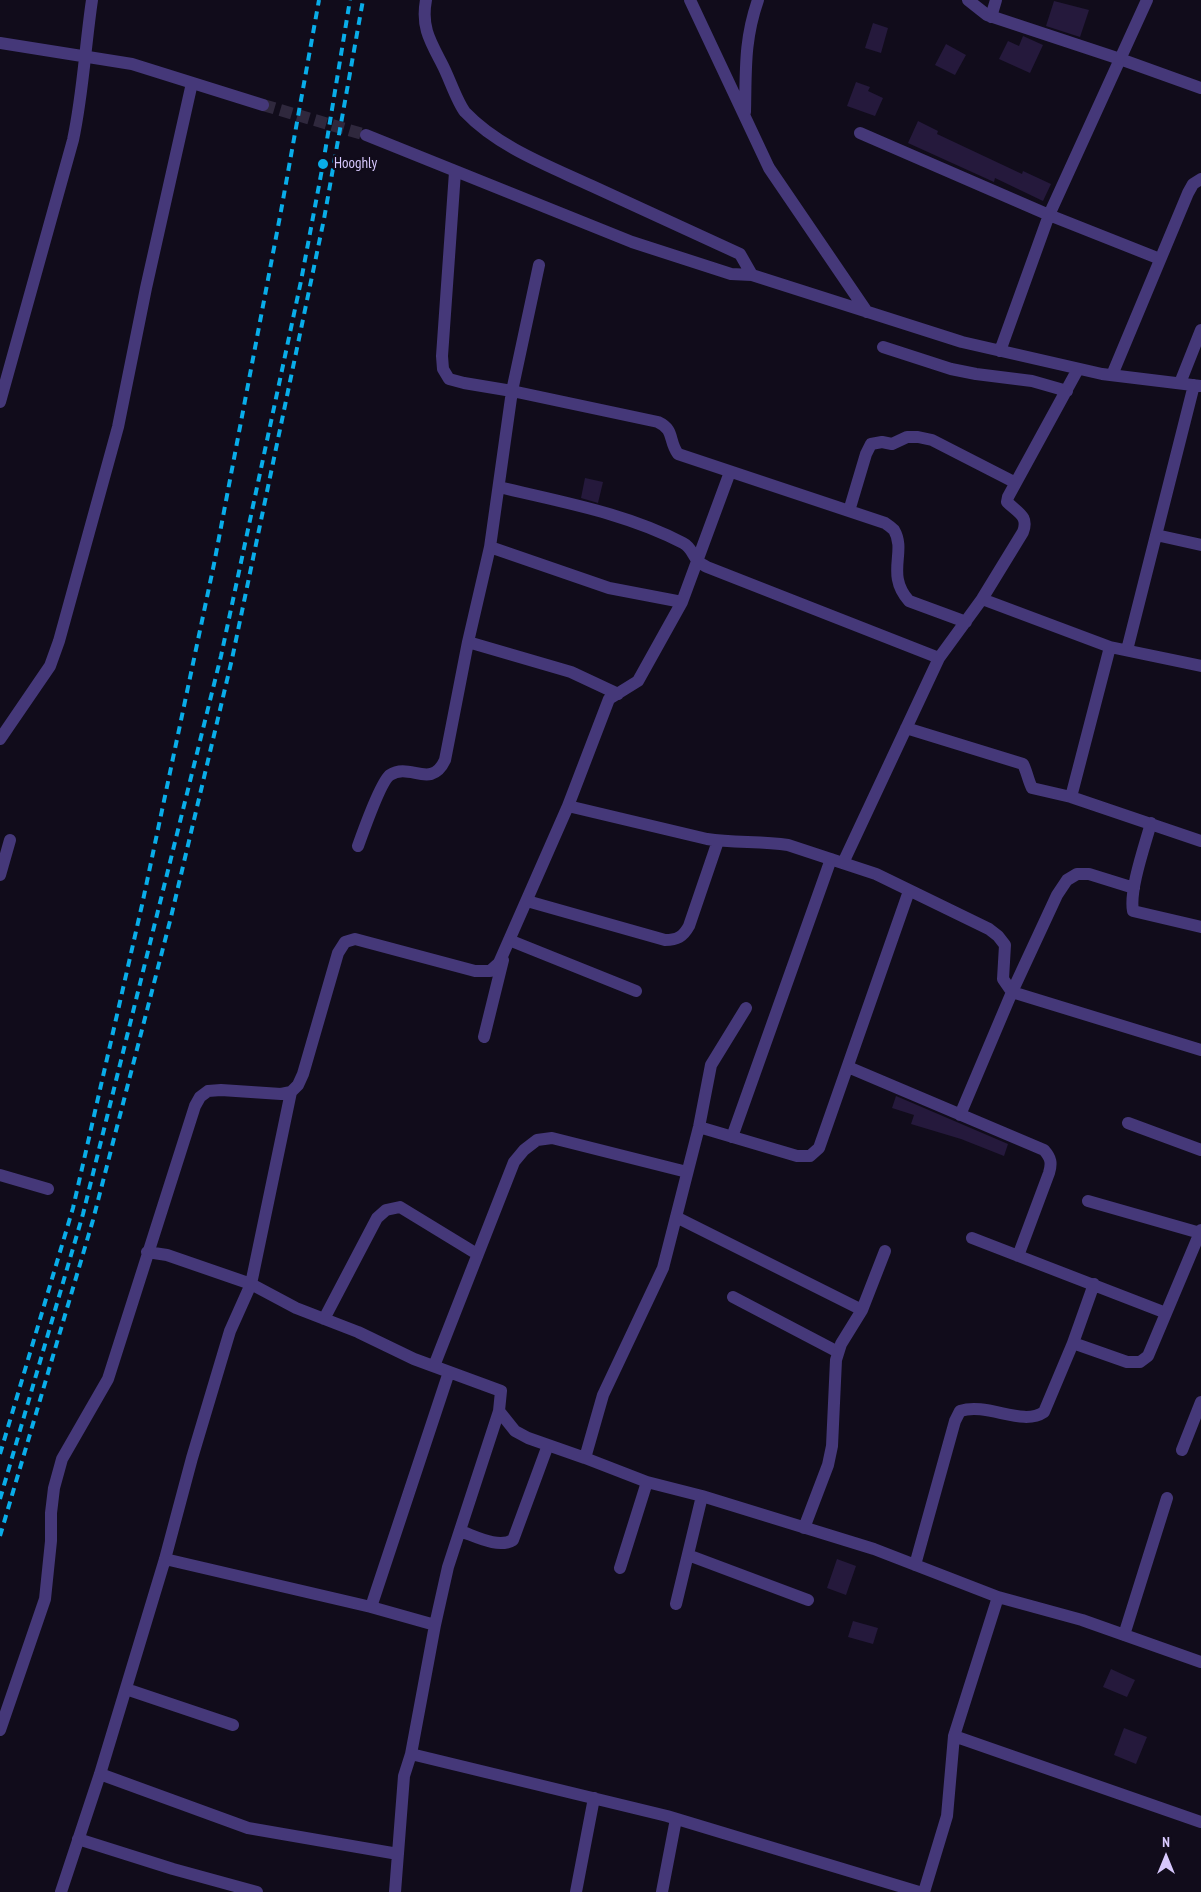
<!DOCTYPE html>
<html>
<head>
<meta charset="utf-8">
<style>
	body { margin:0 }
	#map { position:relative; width:1201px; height:1892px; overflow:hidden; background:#110c1b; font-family:"PT Sans Narrow",sans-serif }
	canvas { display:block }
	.north { position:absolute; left:1141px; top:1832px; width:50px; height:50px; -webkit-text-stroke:4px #110c1b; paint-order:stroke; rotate:0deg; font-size:14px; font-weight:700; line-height:20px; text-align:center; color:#d7c8fd }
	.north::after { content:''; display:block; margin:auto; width:18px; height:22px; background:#d7c8fd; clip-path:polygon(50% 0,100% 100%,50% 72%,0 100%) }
</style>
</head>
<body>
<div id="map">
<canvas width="1201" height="1892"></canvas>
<div class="north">N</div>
</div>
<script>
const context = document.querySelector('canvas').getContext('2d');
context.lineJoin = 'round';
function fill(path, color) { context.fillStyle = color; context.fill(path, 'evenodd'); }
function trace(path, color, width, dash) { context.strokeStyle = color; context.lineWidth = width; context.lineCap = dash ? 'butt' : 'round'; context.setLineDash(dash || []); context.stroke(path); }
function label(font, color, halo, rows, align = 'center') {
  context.font = font + ' "PT Sans Narrow",sans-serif'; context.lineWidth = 4.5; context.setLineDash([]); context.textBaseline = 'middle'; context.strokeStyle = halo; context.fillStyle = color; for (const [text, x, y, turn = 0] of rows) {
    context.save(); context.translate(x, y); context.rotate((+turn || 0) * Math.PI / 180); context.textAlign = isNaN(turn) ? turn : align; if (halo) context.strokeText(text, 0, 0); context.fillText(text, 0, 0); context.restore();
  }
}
fill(new Path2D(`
	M1054,1L1089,10L1080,37L1046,26Z
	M873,23L888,28L881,53L865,48Z
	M1023,36L1043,45L1030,73L999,59L1008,41L1019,46Z
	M946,44L966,55L955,75L935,65Z
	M856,82L870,87L868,91L883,98L875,116L847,106Z
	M918,121L938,131L937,134L1022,174L1023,171L1051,184L1043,201L995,178L994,182L908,143Z
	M585,478L603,482L598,503L581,498Z
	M896,1096L1008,1144L1004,1156L961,1139L911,1124L914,1115L892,1108Z
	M837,1559L856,1566L846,1595L827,1588Z
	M853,1621L878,1628L873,1644L848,1637Z
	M1111,1669L1135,1680L1127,1697L1103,1687Z
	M1124,1728L1147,1737L1136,1764L1114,1755Z`), '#25193c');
trace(new Path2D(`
	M263,105L366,135`), '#2f283d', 12, [12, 6]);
trace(new Path2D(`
	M426,0C421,27 430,41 442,64C449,77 457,102 465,112C498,147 549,166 592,186C641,209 691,231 740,254L752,275
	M690,0L769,168L867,312
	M968,0L987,15L1120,59L1201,88
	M991,17L996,0
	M0,43L132,64L263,105
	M745,112C746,71 744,40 758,0
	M860,133L1049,215L1160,259
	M366,135L632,242L731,274L752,275L962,342L1102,374L1201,386
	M455,172L442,356L443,369L449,379L464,383L512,391L658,422C675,430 668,440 678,454L885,523C888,525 892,528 894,530C907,552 885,574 909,601L966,622
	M883,347L951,369L976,374L1032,381L1067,391
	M1000,351L1049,215L1147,0
	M1112,375L1188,193L1193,184L1201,179
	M1180,383L1201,330
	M0,402L73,140C83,94 85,47 92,0
	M499,487C561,502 626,513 683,543C691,547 692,554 697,560C699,563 704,565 707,567L939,658
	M849,511L866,454L871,444L882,442L892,444L907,437H918L932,440L1014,482
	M1156,535L1201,545
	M490,547L609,588L682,602
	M982,599L1110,647L1201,666
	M468,642L571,672L618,694
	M1127,650L1194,385
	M906,728L1023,764C1027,772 1028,780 1032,788L1071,797L1201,841
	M0,739L50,666L59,641L118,427L146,288L192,83
	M1071,797L1110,647
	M568,806L707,839C734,843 761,841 788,845L876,874L989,929L998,936L1005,945L1003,979L1012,992L1201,1050
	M1151,823C1145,845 1129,890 1133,911L1201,927
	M358,846C363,832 381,781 390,775C410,762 431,790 445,760L468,642L490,547L512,391L539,265
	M843,863L939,658L982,599L1023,532C1029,516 1018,513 1007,502L1008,497L1078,369
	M0,875L10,840
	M527,901L665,940C677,940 683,937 689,926L718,841
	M509,940L636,991
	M484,1037L503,960
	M848,1067L1044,1150C1051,1158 1052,1163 1049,1173L1018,1256
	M960,1115L1012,992L1057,895L1067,880L1077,874H1089L1134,888
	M1128,1123L1201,1150
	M699,1127L797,1156H810L819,1148L909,891
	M732,1137L831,859
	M0,1175L48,1189
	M1088,1201L1200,1233
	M676,1217L862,1310
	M972,1238L1166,1313
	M147,1252L167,1255L251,1284L296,1308L358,1332L414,1359L501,1391L499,1411L515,1431L528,1438L585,1458L647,1482L702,1496L874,1549L998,1597L1082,1620L1201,1662
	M733,1297L838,1352
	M324,1319L377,1218L386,1210L400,1207L477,1254
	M1073,1343L1127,1362H1140L1148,1356L1201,1230
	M434,1366L514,1162L524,1150L537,1140L552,1138L687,1172
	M1182,1450L1201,1402
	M585,1458L603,1395L663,1268L699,1127L711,1065L746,1008
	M804,1528L828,1465L832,1446L836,1360L841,1344L862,1310L885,1251
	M460,1531C475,1536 498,1549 513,1540L548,1445
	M688,1555L808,1600
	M165,1559L371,1607L435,1625
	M915,1565L955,1421L960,1411C988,1402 1022,1427 1044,1412L1073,1343L1094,1284
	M620,1568L647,1482
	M676,1604L702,1496
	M371,1607L449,1372
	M1124,1635L1167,1498
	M126,1689L233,1725
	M0,1730L45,1599L51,1541V1513L54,1488L62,1459L108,1379L195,1106L200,1097L208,1091L221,1090L281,1094L291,1092L298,1085L303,1074L338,953L345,942L355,939L475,971H490L499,963L568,806L609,699L638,681L682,602L730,472
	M954,1736L1201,1822
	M411,1754L667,1816L919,1892
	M100,1774L248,1828L398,1854
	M78,1839L173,1869L257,1892
	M61,1892L100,1774L165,1559L192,1458L230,1331L251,1284L291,1092
	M395,1892L404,1776L411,1754L435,1625L448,1567L499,1411
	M576,1892L594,1798
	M662,1892L676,1819
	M924,1892L947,1816L954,1736L998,1597`), '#453879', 12);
trace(new Path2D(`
	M0,1454L73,1208L142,905L214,564L281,211L319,0
	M0,1499L83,1214L221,656L301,281L323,164L350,0
	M0,1536L93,1220L171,917L232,659L324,219L363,0`), '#09ade9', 4, [8, 6]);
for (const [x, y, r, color] of [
	[323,164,6,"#09ade9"]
]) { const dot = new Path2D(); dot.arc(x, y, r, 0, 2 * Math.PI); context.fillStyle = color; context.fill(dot); trace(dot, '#110c1b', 2); }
label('15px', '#d7c8fd', '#110c1b', [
	["Hooghly",334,164]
], 'left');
</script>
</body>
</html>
